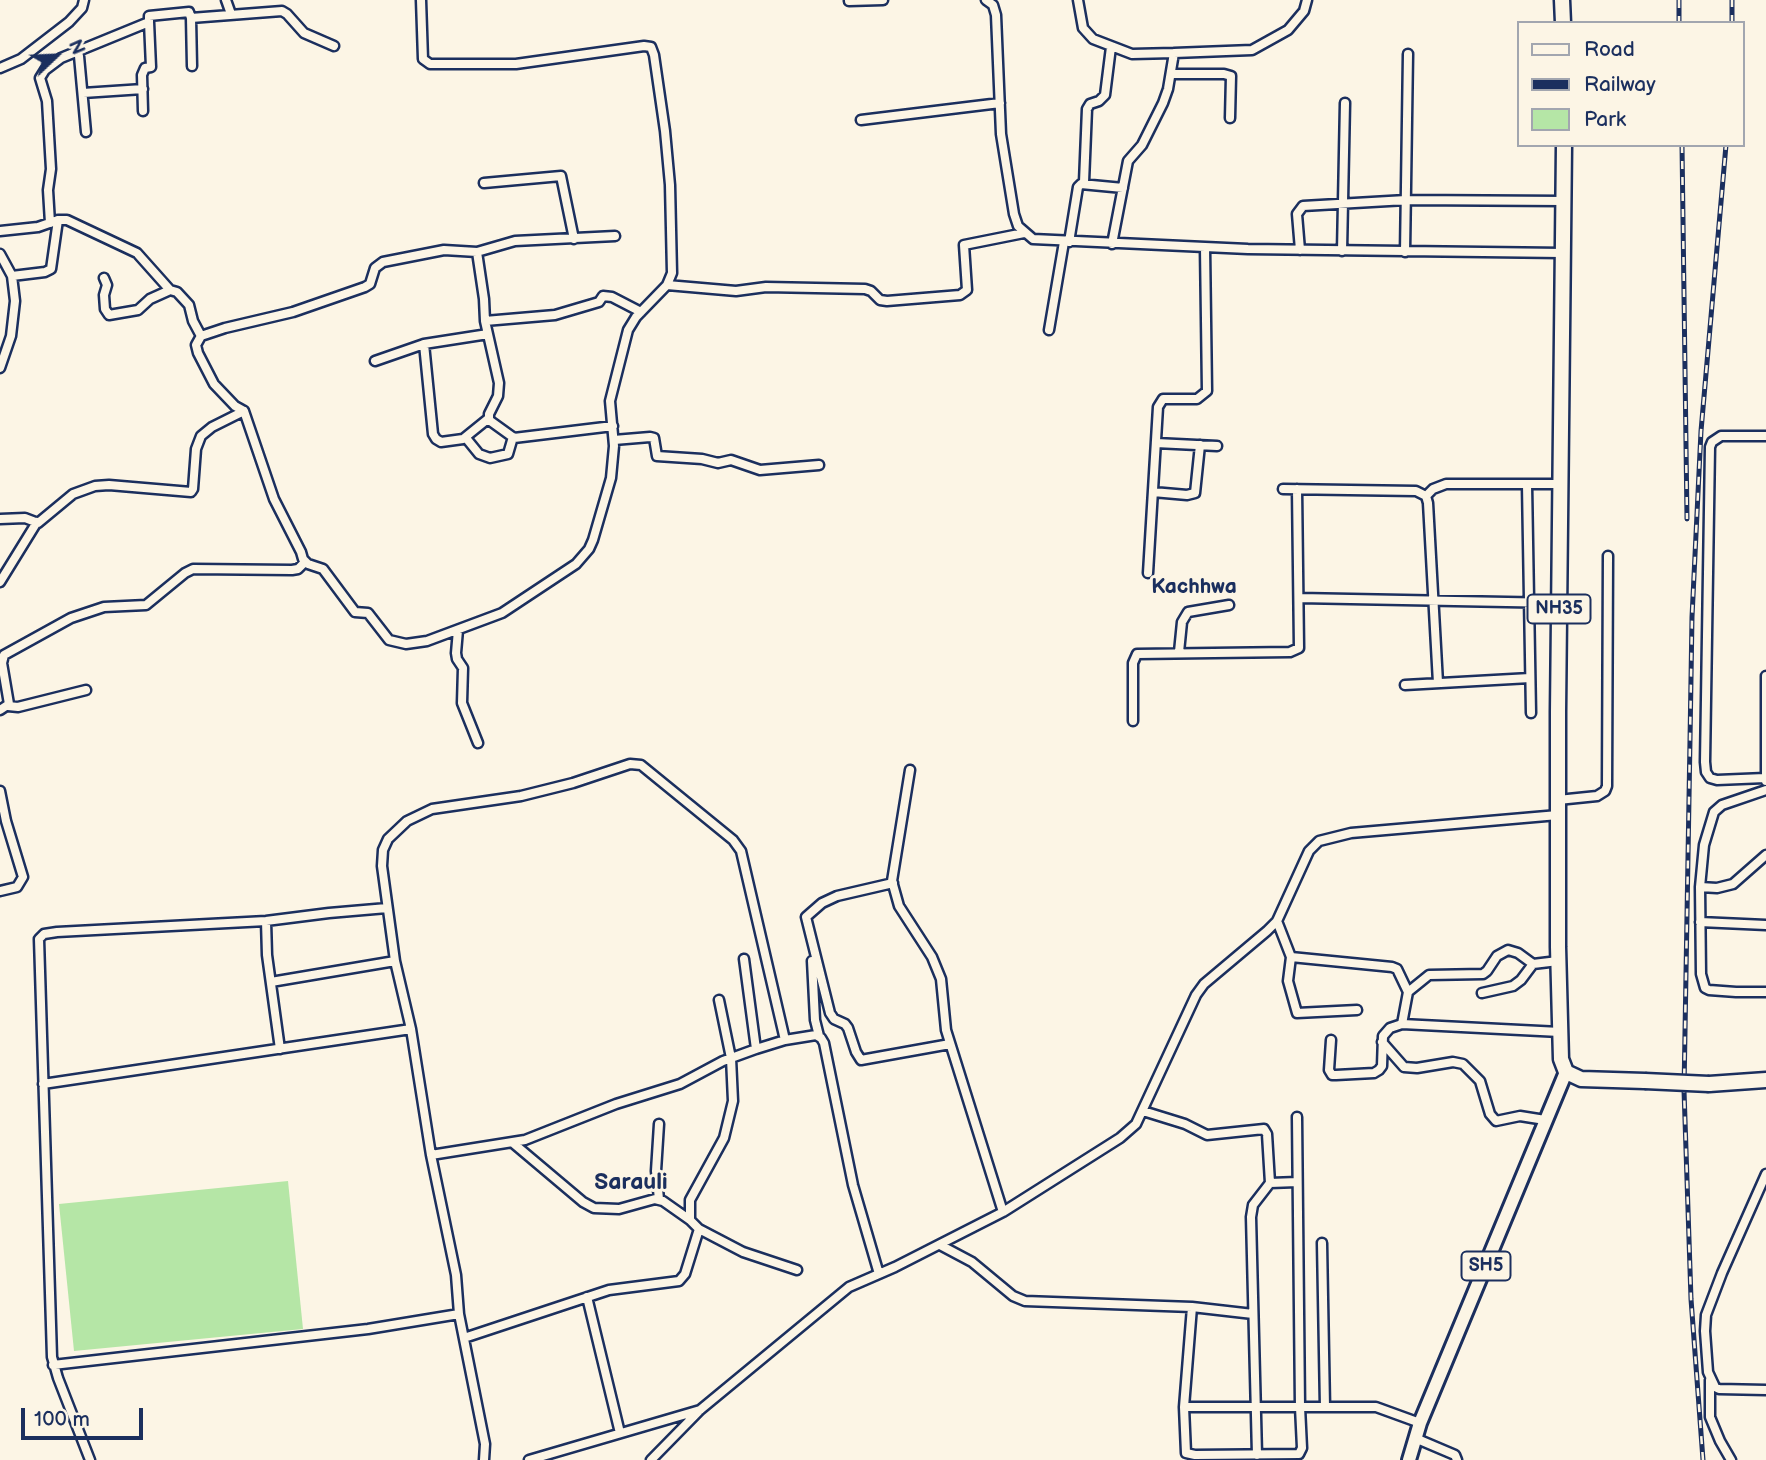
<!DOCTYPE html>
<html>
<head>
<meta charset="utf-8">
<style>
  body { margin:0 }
  #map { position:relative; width:1766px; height:1460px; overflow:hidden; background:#fcf5e5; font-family:"Balsamiq Sans",sans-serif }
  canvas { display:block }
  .legend { position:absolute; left:1517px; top:21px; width:228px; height:126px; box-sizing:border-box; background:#fcf5e5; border:2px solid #a2a6af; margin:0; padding:9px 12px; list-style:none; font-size:21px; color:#1b2f5e }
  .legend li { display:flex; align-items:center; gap:14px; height:35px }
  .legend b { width:35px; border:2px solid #a2a6af }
  .north { position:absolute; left:21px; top:21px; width:70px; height:70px; -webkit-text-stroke:5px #fcf5e5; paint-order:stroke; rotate:67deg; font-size:19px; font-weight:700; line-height:28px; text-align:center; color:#1b2f5e }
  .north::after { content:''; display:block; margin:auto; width:24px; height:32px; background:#1b2f5e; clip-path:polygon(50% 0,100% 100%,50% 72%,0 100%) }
  .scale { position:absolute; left:21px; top:1408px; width:122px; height:32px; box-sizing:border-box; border:4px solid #1b2f5e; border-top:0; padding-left:9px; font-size:21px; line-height:24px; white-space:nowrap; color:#1b2f5e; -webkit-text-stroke:5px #fcf5e5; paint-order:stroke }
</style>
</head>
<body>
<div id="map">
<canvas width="1766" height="1460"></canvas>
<ul class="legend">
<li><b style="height:9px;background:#fcf5e5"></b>Road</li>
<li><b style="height:9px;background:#1b2f5e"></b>Railway</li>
<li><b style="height:19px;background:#b5e6a6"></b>Park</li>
</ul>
<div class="north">N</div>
<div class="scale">100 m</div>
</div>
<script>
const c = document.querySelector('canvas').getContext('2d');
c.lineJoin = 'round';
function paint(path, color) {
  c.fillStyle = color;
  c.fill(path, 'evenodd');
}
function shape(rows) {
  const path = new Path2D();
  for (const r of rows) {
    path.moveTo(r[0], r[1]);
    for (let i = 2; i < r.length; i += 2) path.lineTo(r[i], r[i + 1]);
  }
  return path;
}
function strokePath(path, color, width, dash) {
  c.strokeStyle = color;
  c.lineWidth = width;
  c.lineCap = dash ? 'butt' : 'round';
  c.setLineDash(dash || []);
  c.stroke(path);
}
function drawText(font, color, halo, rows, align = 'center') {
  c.font = font + ' "Balsamiq Sans",sans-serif';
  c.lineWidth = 6;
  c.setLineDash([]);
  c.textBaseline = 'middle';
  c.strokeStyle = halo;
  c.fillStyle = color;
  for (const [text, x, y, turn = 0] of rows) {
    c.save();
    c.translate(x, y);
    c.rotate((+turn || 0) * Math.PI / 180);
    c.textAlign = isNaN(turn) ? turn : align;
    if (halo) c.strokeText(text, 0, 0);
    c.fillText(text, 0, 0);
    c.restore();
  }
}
paint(shape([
  [288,1181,303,1329,74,1351,59,1204]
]), '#b5e6a6');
const street = shape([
  [226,0,231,14],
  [986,0,993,5,996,15,1001,134,1014,214,1018,226,1033,239,1248,249,1562,253],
  [1078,0,1083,28,1093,39,1132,54,1174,53],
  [849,1,883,0],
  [191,18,192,66],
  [76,51,79,56,86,132],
  [0,68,21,59,69,22,82,8,84,0],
  [1171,74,1224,74,1231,76,1230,118],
  [83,93,143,89],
  [143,111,142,75,145,68,151,67,149,22],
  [861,120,1000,103],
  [1084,182,1087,109,1090,104,1099,101,1105,95,1111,47],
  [484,183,561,176,574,239],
  [50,223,48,190,51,169,47,101,40,78,45,70,61,58,149,22,149,16,189,12,191,18,282,11,287,14,304,33,334,46],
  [0,231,38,227,58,220,67,220,137,253,170,290,177,292,189,305,193,321,201,336,196,345,198,353,214,384,235,406,244,411,274,499,301,552,303,559,308,564,323,569,355,612,368,613,389,640,406,644,427,641,502,613,576,564,589,549,593,540,611,478,614,446,610,401,628,330,636,317,667,285,672,273,670,185,665,131,654,55,651,47,644,46,516,64,430,64,423,59,421,0],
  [1069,242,1078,187,1081,184,1123,188],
  [1112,244,1128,161,1142,145,1163,103,1168,89,1174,53,1252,50,1288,30,1304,11,1307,0],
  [1300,250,1297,214,1303,206,1406,200,1564,201],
  [1342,251,1345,103],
  [477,252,484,299,485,321,499,383,498,396,489,414,489,420,514,438,613,426],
  [1405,252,1408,54],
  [0,254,12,276,15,301,11,336,0,368],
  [12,276,45,272,51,269,58,220],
  [104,278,107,285,104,295,105,309,109,315,138,310,150,299,170,290],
  [667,285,736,291,766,287,865,289,871,291,880,300,887,301,960,295,967,290,964,245,1024,233],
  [485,321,555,315,599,302,603,296,612,297,641,312],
  [1049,330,1064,242],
  [201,336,225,328,293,312,365,287,370,284,375,268,383,262,444,250,477,252,515,241,615,236],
  [424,344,433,434,436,439,441,442,463,439,489,418],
  [375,361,424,344,488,334],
  [466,438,479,454,490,458,508,454,513,437],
  [614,440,650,437,654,438,657,456,702,459,718,463,731,460,760,470,819,465],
  [1156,443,1217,446],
  [1527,485,1531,713],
  [1283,489,1416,491,1426,496,1428,503,1438,683],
  [1153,492,1187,495,1195,493,1200,445],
  [1426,496,1433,489,1446,484,1560,484],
  [0,519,25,518,38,523,73,494,95,486,109,485,191,492,193,489,196,449,201,436,212,427,244,411],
  [1148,573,1158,407,1163,399,1197,399,1207,391,1205,248],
  [0,582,37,522],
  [1299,598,1559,603],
  [458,630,456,653,457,659,463,668,462,703,478,743],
  [1179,652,1182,622,1188,612,1229,605],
  [1405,685,1530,678],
  [8,706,18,707,86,690],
  [0,710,9,704,2,663,4,655,71,618,104,607,146,605,185,573,193,569,292,570,298,569,305,562],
  [1133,721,1133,663,1137,654,1290,652,1299,648,1297,489],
  [910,770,892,881,899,906,932,957,941,979,946,1030,1003,1212],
  [1765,778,1717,780,1710,778,1706,772,1705,762,1710,447,1712,442,1721,436,1766,436],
  [1766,781,1766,676],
  [1766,790,1722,805,1714,812,1704,845,1700,887,1701,974,1705,988,1709,990,1736,992,1766,992],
  [0,791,6,821,23,877,17,887,0,891],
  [1558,800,1597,796,1605,791,1607,786,1608,556],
  [893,883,837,896,822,903,806,917,830,1013,834,1019,845,1024,848,1028,856,1052,861,1060,950,1044],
  [1700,887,1717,888,1733,884,1766,855],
  [266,921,267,955,280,1049],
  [1277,921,1291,957,1392,967,1397,969,1408,992],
  [1700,922,1766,925],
  [1291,957,1288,981,1297,1013,1357,1010],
  [744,959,756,1049],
  [812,961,815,1020,819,1036],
  [271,982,395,961],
  [1482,993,1513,986,1521,980,1533,964],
  [719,1000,731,1058,733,1101,724,1138,690,1200,690,1220,699,1229,743,1252,797,1270],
  [1402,1024,1408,992,1429,975,1483,974,1487,971,1497,956,1508,950,1518,953,1533,964,1558,961],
  [1331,1040,1329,1070,1332,1075,1336,1075,1374,1073,1379,1070,1382,1066,1383,1036,1390,1028,1402,1024,1560,1032],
  [1382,1042,1404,1067,1417,1068,1453,1062,1463,1064,1480,1081,1490,1114,1496,1121,1520,1116,1545,1120],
  [43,1084,411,1029],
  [1143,1111,1185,1124,1207,1135,1264,1129,1267,1134,1270,1183],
  [659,1124,656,1171,659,1199],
  [513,1143,583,1202,594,1208,619,1209,655,1199,663,1201,690,1220],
  [431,1155,525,1140,616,1104,680,1084,723,1061,756,1049,785,1040,816,1035,821,1038,824,1043,853,1185,879,1274],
  [1766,1174,1722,1273,1706,1315,1705,1331,1708,1372,1715,1387,1719,1389,1766,1390],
  [1322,1243,1325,1407],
  [940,1245,972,1262,1013,1296,1025,1301,1192,1307,1253,1314],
  [587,1297,620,1433],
  [1192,1307,1184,1407,1186,1453,1195,1455,1299,1454,1302,1448,1300,1407,1297,1117],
  [464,1338,609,1290,679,1281,685,1274,699,1229],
  [53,1365,368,1329,459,1314],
  [1710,1380,1710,1417,1720,1441,1731,1460],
  [1184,1407,1376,1407,1420,1423],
  [1415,1438,1455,1455,1457,1460],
  [1257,1455,1251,1217,1253,1205,1270,1183,1297,1182],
  [90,1460,58,1378,52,1357,39,939,44,934,57,932,266,921,329,913,387,908],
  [484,1460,485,1444,459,1314,456,1275,431,1155,411,1029,395,961,382,866,383,850,388,839,407,821,432,809,521,796,573,783,630,764,641,765,733,840,741,851,785,1040],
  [529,1460,700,1410],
  [651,1460,700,1410,849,1287,895,1267,1003,1212,1120,1138,1136,1124,1196,995,1204,984,1267,931,1277,921,1309,851,1319,841,1351,833,1558,815]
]);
const primary = shape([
  [1409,1460,1420,1423,1566,1072]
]);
const highway = shape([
  [1562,0,1563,23],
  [1564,145,1558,711,1558,947,1561,1059,1566,1072,1581,1079,1645,1081],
  [1709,1084,1766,1080]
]);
strokePath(street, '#1b2f5e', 13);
strokePath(primary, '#1b2f5e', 18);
strokePath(highway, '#1b2f5e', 19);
strokePath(street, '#fcf5e5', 8);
strokePath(primary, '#fcf5e5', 12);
strokePath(highway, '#fcf5e5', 14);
const rail = shape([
  [1679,0,1679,23],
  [1732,23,1732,0],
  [1682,145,1687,519],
  [1703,1460,1691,1299,1684,1090,1690,740,1692,617,1701,431,1726,145]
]);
strokePath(rail, '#1b2f5e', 5);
strokePath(rail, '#fcf5e5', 2.5, [8]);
const highwayBridge = shape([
  [1645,1081,1709,1084]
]);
strokePath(highwayBridge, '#1b2f5e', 19, []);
strokePath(highwayBridge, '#fcf5e5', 14);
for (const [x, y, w] of [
  [1559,609,63],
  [1486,1266,49]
]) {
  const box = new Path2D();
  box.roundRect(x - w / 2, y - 14.5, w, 29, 5);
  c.fillStyle = '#fcf5e5';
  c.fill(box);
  strokePath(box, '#1b2f5e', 2);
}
drawText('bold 18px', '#1b2f5e', null, [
  ["NH35",1559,609],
  ["SH5",1486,1266]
]);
drawText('bold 21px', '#1b2f5e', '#fcf5e5', [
  ["Kachhwa",1194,588]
]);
drawText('bold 23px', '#1b2f5e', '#fcf5e5', [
  ["Sarauli",631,1183]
]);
</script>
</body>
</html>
